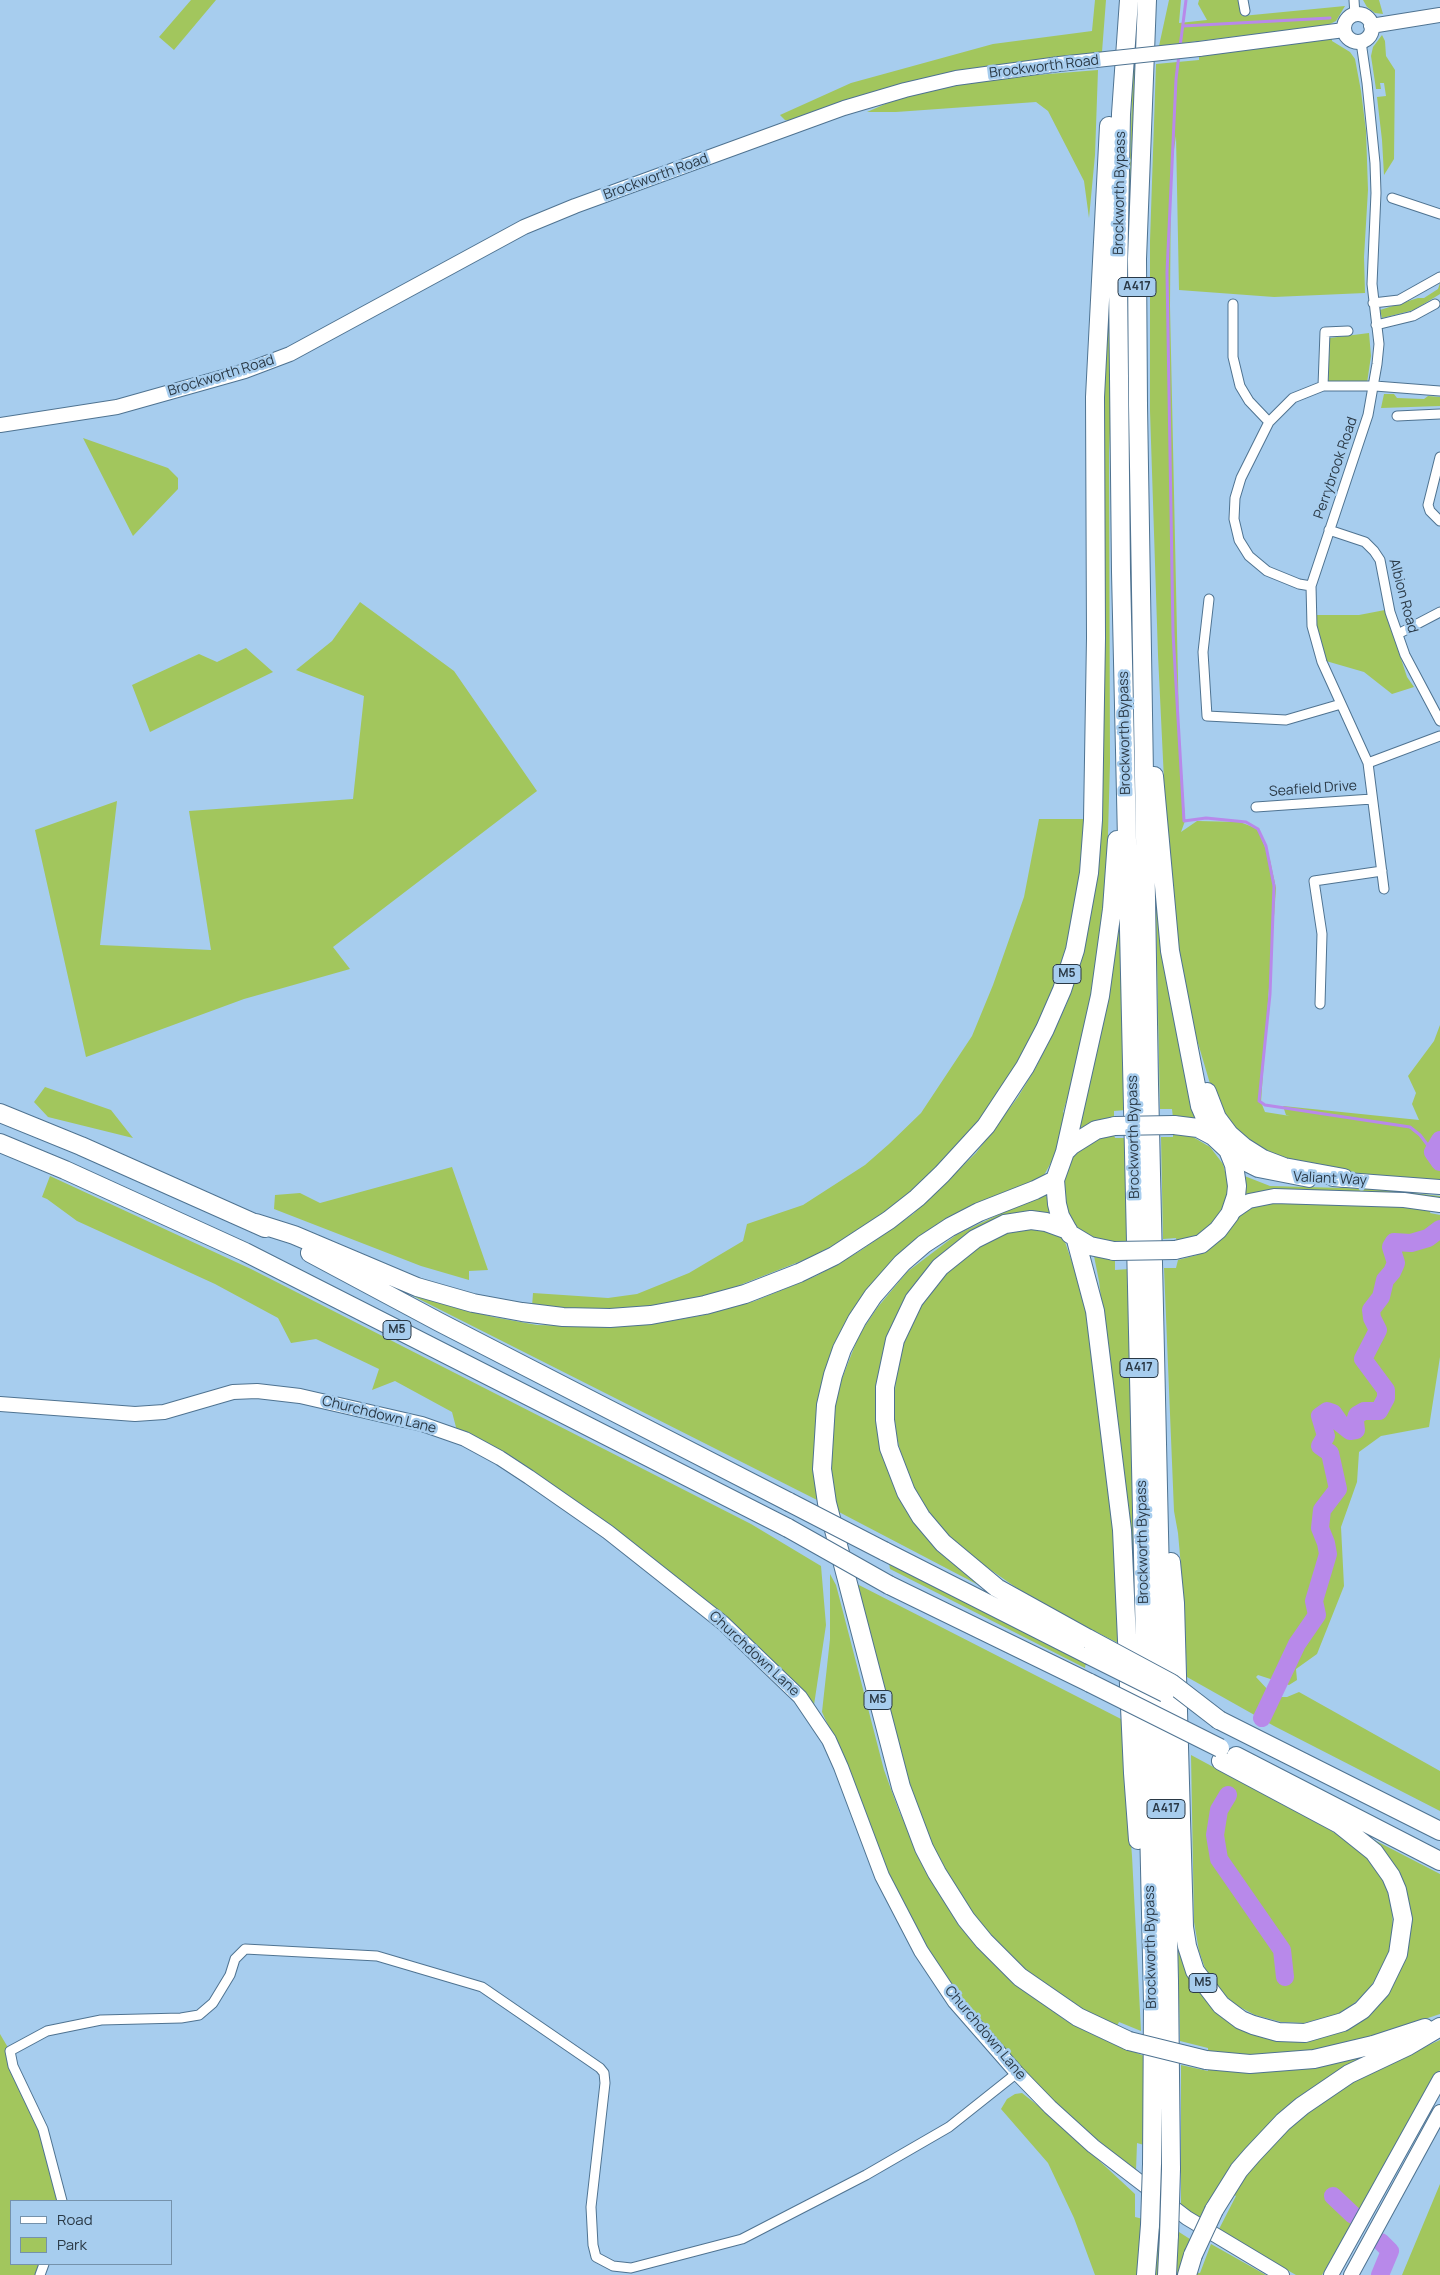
<!DOCTYPE html>
<html>
<head>
<meta charset="utf-8">
<style>
  body { margin:0 }
  #map { position:relative; width:1440px; height:2275px; overflow:hidden; background:#a7cdee; font-family:Manrope,sans-serif }
  canvas { display:block }
  .legend { position:absolute; left:10px; top:2200px; width:162px; height:65px; box-sizing:border-box; background:#a7cdee; border:1px solid #7592ab; margin:0; padding:6px 9px; list-style:none; font-size:15px; color:#2a3946 }
  .legend li { display:flex; align-items:center; gap:10px; height:25px }
  .legend b { width:25px; border:1px solid #7592ab }
</style>
</head>
<body>
<div id="map">
<canvas width="1440" height="2275"></canvas>
<ul class="legend">
<li><b style="height:6px;background:#fff"></b>Road</li>
<li><b style="height:14px;background:#a2c65d"></b>Park</li>
</ul>
</div>
<script>
const c = document.querySelector('canvas').getContext('2d');
c.lineJoin = 'round';
function paint(path, color) {
  c.fillStyle = color;
  c.fill(path, 'evenodd');
}
function shape(rows) {
  const path = new Path2D();
  for (const r of rows) {
    if (r.length === 3) {
      path.moveTo(r[0] + r[2], r[1]);
      path.arc(r[0], r[1], r[2], 0, 2 * Math.PI);
      continue;
    }
    path.moveTo(r[0], r[1]);
    for (let i = 2; i < r.length; i += 2) path.lineTo(r[i], r[i + 1]);
  }
  return path;
}
function strokePath(path, color, width, dash) {
  c.strokeStyle = color;
  c.lineWidth = width;
  c.lineCap = dash ? 'butt' : 'round';
  c.setLineDash(dash || []);
  c.stroke(path);
}
function drawText(font, color, halo, rows, align = 'center') {
  c.font = font + ' Manrope,sans-serif';
  c.lineWidth = 5;
  c.setLineDash([]);
  c.textBaseline = 'middle';
  c.strokeStyle = halo;
  c.fillStyle = color;
  for (const [text, x, y, turn = 0] of rows) {
    c.save();
    c.translate(x, y);
    c.rotate((+turn || 0) * Math.PI / 180);
    c.textAlign = isNaN(turn) ? turn : align;
    if (halo) c.strokeText(text, 0, 0);
    c.fillText(text, 0, 0);
    c.restore();
  }
}
paint(shape([
  [191,0,216,0,174,50,159,37],
  [1095,0,1106,0,1102,52,974,68,888,90,790,121,785,120,780,115,851,83,993,44,1092,31],
  [1169,0,1181,0,1179,23,1207,20,1198,4,1199,0,1239,0,1242,16,1345,6,1336,21,1328,25,1159,46],
  [1363,0,1379,0,1383,14,1375,13,1367,7],
  [1382,35,1385,41,1386,56,1395,70,1394,159,1384,175,1382,140,1377,97,1386,96,1384,83,1380,83,1381,89,1376,89,1371,56,1373,47],
  [1332,38,1332,41,1350,52,1355,59,1361,91,1366,131,1368,190,1364,257,1365,293,1274,297,1179,290,1176,136,1171,169,1170,306,1179,727,1185,821,1181,832,1197,821,1240,822,1258,829,1270,860,1276,888,1261,1102,1265,1112,1290,1116,1286,1115,1283,1106,1419,1120,1412,1104,1416,1093,1408,1076,1434,1041,1440,1025,1440,1183,1392,1179,1296,1165,1244,1142,1216,1104,1193,1026,1178,949,1166,822,1158,655,1150,411,1150,241,1156,64,1199,60,1199,56],
  [1133,69,1136,69,1131,155,1128,307,1141,1110,1125,300],
  [1098,70,1095,155,1089,218,1084,181,1048,111,1036,102,896,112,867,112,899,98,987,79],
  [1111,261,1112,387,1109,452,1110,763,1107,868,1105,907,1088,1019,1074,1077,1063,1112,1069,1118,1054,1157,1043,1177,942,1225,836,1349,819,1501,411,1295,493,1317,537,1325,611,1327,670,1321,704,1315,755,1301,816,1276,860,1251,913,1214,976,1153,1018,1097,1035,1069,1051,1038,1067,1003,1079,969,1093,900,1098,862,1102,410],
  [1440,283,1440,294,1414,310,1382,318,1380,310,1418,298,1424,298,1438,289],
  [1369,333,1371,356,1367,383,1328,384,1330,338],
  [1384,394,1394,394,1397,398,1424,399,1428,396,1440,397,1440,406,1381,408],
  [83,438,168,468,178,478,178,489,133,536],
  [360,602,454,671,537,791,333,947,350,969,244,999,86,1057,35,830,117,801,100,945,211,950,189,811,353,799,364,696,296,670,332,641],
  [1385,610,1407,677,1414,687,1392,694,1364,672,1326,661,1315,626,1315,615,1359,615],
  [246,648,273,672,150,732,132,685,199,654,217,662],
  [1039,819,1085,819,1084,860,1069,936,1049,1003,1036,1034,974,1130,909,1196,859,1232,809,1258,722,1292,636,1310,597,1312,532,1307,533,1293,608,1298,637,1294,689,1273,743,1241,747,1224,803,1205,865,1165,889,1144,921,1113,972,1036,993,985,1024,897],
  [1155,864,1198,1122,1173,1118,1172,1109,1160,1109],
  [1120,882,1126,1110,1114,1111,1114,1118,1102,1120,1076,1130],
  [45,1087,111,1110,133,1138,48,1117,34,1102],
  [1173,1132,1193,1137,1210,1147,1223,1164,1229,1186,1225,1209,1206,1234,1177,1244,1176,1238,1163,1239,1161,1137,1173,1137],
  [1114,1135,1115,1138,1127,1138,1127,1241,1115,1241,1114,1244,1098,1241,1081,1231,1073,1223,1066,1211,1062,1187,1067,1164,1082,1146,1098,1137],
  [452,1167,488,1270,469,1271,469,1280,421,1266,274,1209,275,1195,300,1193,320,1203],
  [1242,1175,1270,1186,1378,1189,1440,1196,1440,1201,1268,1191,1243,1197],
  [50,1176,251,1269,751,1524,821,1566,826,1625,814,1705,752,1644,457,1431,452,1412,395,1381,372,1390,379,1369,316,1339,291,1343,278,1318,215,1284,77,1221,47,1199,42,1197],
  [1046,1194,1051,1215,983,1230,891,1335,894,1475,988,1590,837,1511,831,1484,829,1451,833,1414,841,1381,859,1335,877,1308,907,1272,956,1235,1006,1211,1006,1208],
  [1275,1202,1365,1204,1431,1210,1430,1213,1440,1215,1440,1357,1429,1427,1381,1436,1359,1452,1357,1482,1341,1527,1344,1586,1317,1654,1296,1669,1297,1680,1289,1685,1258,1675,1256,1677,1269,1691,1268,1700,1272,1702,1276,1697,1287,1697,1299,1692,1440,1771,1440,1811,1274,1726,1187,1677,1184,1601,1178,1533,1174,1511,1164,1268,1176,1268,1178,1260,1197,1255,1212,1247,1224,1237,1241,1214,1250,1207],
  [1044,1226,1058,1234,1065,1242,1088,1308,1110,1471,1122,1645,1037,1602,972,1557,945,1533,922,1505,905,1471,896,1433,894,1409,896,1373,903,1342,920,1307,936,1284,956,1263,989,1240,1015,1230],
  [1094,1256,1115,1260,1115,1270,1129,1269,1137,1654,1135,1653,1129,1531,1099,1281],
  [889,1563,1086,1662,1085,1668,890,1569],
  [830,1574,836,1585,884,1770,899,1811,929,1874,975,1942,1004,1974,1065,2020,1098,2037,1144,2056,1146,2087,1144,2145,1137,2143,1136,2171,1078,2124,1016,2064,949,1985,905,1910,874,1839,857,1789,822,1712,830,1639],
  [855,1583,1121,1719,1132,1856,1141,2031,1119,2022,1117,2026,1094,2016,1073,2004,1029,1973,981,1925,944,1870,922,1824,909,1782],
  [1191,1755,1327,1828,1353,1845,1370,1860,1384,1882,1392,1906,1393,1932,1390,1952,1383,1968,1366,1993,1352,2005,1336,2015,1304,2023,1281,2022,1255,2015,1234,2004,1219,1989,1206,1971,1199,1951,1194,1922],
  [1355,1830,1440,1874,1440,2014,1356,2042,1295,2054,1241,2055,1208,2053,1208,2048,1180,2041,1176,1857,1193,1976,1267,2034,1360,2018,1407,1923],
  [0,2034,10,2051,43,2129,62,2201,11,2201,11,2264,44,2264,40,2275,0,2275],
  [1440,2040,1440,2070,1322,2275,1296,2275,1218,2231,1236,2196,1231,2193,1247,2171,1288,2127,1321,2100,1363,2075],
  [1363,2055,1364,2060,1322,2087,1203,2221,1181,2208,1181,2065,1208,2071,1208,2068,1285,2071,1321,2066],
  [1022,2093,1050,2115,1135,2194,1135,2217,1143,2219,1137,2275,1095,2275,1074,2218,1048,2163,1001,2109,1007,2099,1015,2094],
  [1440,2184,1440,2275,1402,2275],
  [1158,2226,1162,2226,1159,2275,1154,2275],
  [1179,2232,1193,2241,1183,2275,1174,2275],
  [1211,2244,1266,2275,1193,2275,1194,2272,1200,2273]
]), '#a2c65d');
strokePath(shape([
  [1183,26,1330,18],
  [1180,47,1186,0],
  [1179,55,1176,79,1167,272,1173,633,1184,821,1206,818,1246,822,1258,829,1266,846,1274,886,1270,994,1259,1101,1265,1105,1410,1127,1420,1135,1433,1152]
]), '#b889ea', 3);
strokePath(shape([
  [1440,1140,1433,1152,1440,1162],
  [1262,1718,1297,1644,1317,1615,1314,1601,1328,1554,1326,1543,1320,1528,1322,1510,1338,1489,1330,1453,1320,1446,1326,1436,1320,1416,1327,1411,1333,1413,1340,1423,1350,1431,1356,1430,1355,1421,1357,1415,1364,1411,1379,1411,1386,1398,1386,1390,1363,1359,1378,1330,1372,1318,1371,1310,1381,1297,1385,1280,1392,1272,1396,1263,1391,1247,1394,1242,1411,1243,1428,1238,1440,1229],
  [1228,1795,1219,1810,1215,1835,1219,1859,1282,1950,1285,1977],
  [1333,2196,1353,2215],
  [1380,2275,1390,2251,1381,2242]
]), '#b889ea', 18);
const street = shape([
  [1243,0,1245,11],
  [1354,0,1355,15],
  [1361,42,1367,83,1375,163,1376,193,1372,284,1379,344,1377,364,1368,415,1311,586,1312,626,1322,662,1368,763,1384,889],
  [1392,198,1440,214],
  [1373,303,1399,300,1440,277],
  [1233,304,1233,357,1240,386,1249,401,1269,422],
  [1376,325,1413,316,1435,304],
  [1323,386,1325,332,1348,331],
  [1397,416,1440,414],
  [1440,457,1428,505,1430,511,1440,521],
  [1329,530,1365,542,1374,551,1380,560,1390,612,1405,655,1440,721],
  [1311,586,1299,584,1267,571,1249,556,1239,540,1234,519,1235,498,1241,478,1269,422,1293,398,1323,386,1375,386,1440,391],
  [1209,599,1203,652,1207,716,1286,720,1341,704],
  [1398,634,1440,612],
  [1368,763,1440,736],
  [1256,807,1372,799],
  [1320,1004,1322,934,1314,881,1382,871],
  [62,2201,43,2129,13,2066,10,2051,47,2031,101,2020,181,2018,199,2015,213,2003,230,1975,235,1959,245,1949,377,1956,482,1987,600,2068,604,2073,605,2083,591,2207,593,2245,596,2257,613,2266,631,2268,742,2239,866,2175,949,2127,1017,2073],
  [40,2275,44,2264]
]);
const secondary = shape([
  [1358,28,14],
  [1371,26,1440,15],
  [1199,49,1344,30],
  [0,425,117,407,245,371,290,354,524,227,575,206,844,108,905,90,956,78,1059,64],
  [1228,1150,1244,1163,1258,1170,1309,1180],
  [1333,1179,1440,1187],
  [1230,1214,1249,1201,1274,1196,1404,1200,1440,1205],
  [0,1404,135,1414,164,1412,233,1392,257,1391,300,1396,422,1424,465,1439,500,1458,529,1477,608,1532,723,1623,800,1697,829,1740,841,1767,882,1876,921,1951,955,2002,1017,2073,1050,2107,1093,2146,1187,2218,1282,2275],
  [1331,2275,1440,2079],
  [1351,2275,1440,2112]
]);
const highway = shape([
  [1129,0,1121,114,1118,280,1121,572,1153,2002,1152,2164],
  [1147,0,1137,259,1138,405,1149,1084,1169,1981,1171,2169],
  [1154,776,1170,951,1200,1106,1213,1136],
  [1207,1092,1217,1118,1229,1134,1244,1147,1263,1159,1284,1167,1344,1178],
  [0,1113,81,1146,265,1228],
  [1174,1125,1198,1128,1213,1136,1228,1150,1234,1165,1237,1186,1236,1196,1230,1214,1218,1230,1201,1244,1175,1250],
  [0,1143,65,1170,245,1252,788,1528],
  [1065,1152,1100,996,1112,909,1117,840],
  [1055,1180,1035,1190,979,1212,950,1227,924,1244,902,1263,873,1296,857,1320,842,1349,833,1375,826,1405,822,1469,827,1503,901,1787,924,1848,937,1873,966,1919,984,1941,1020,1977,1078,2017,1129,2041],
  [256,1223,294,1235,417,1287,473,1303,522,1312,563,1317,610,1318,651,1315,705,1305,745,1294,799,1273,834,1256,889,1220,917,1198,942,1174,986,1126,1025,1067,1045,1029,1062,990,1075,950,1089,873,1093,820,1096,638,1095,397,1109,126],
  [1068,1230,1046,1222,1031,1220,1005,1224,975,1239,940,1267,914,1300,895,1340,885,1387,885,1420,889,1448,906,1492,921,1517,943,1543,997,1588,1089,1639],
  [1076,1240,1095,1311,1122,1530,1133,1773,1138,1840],
  [1114,1251,1090,1246,1070,1234,1060,1216,1057,1204,1055,1180,1065,1152,1072,1145,1096,1130,1115,1126],
  [310,1253,439,1322,789,1502],
  [884,1551,1089,1655],
  [1171,1562,1175,1603,1184,1927,1187,1946,1195,1971,1221,2005,1241,2020,1253,2025,1278,2032,1305,2033,1343,2022,1362,2010,1381,1989,1398,1954,1403,1919,1397,1890,1391,1876,1374,1852,1339,1824,1221,1761],
  [889,1585,1090,1683],
  [1219,1720,1440,1831],
  [1236,1756,1440,1861],
  [1206,2060,1250,2064,1314,2059,1373,2045,1425,2028],
  [1214,2210,1239,2170,1252,2155,1283,2122,1302,2106,1349,2074,1408,2046,1440,2027],
  [1146,2275,1150,2225],
  [1167,2275,1169,2235],
  [1187,2275,1193,2255]
]);
strokePath(street, '#4f7391', 11);
strokePath(secondary, '#4f7391', 16);
strokePath(highway, '#4f7391', 20);
strokePath(street, '#fff', 9);
strokePath(secondary, '#fff', 14);
strokePath(highway, '#fff', 18);
const secondaryBridge = shape([
  [1059,64,1199,49]
]);
const highwayBridge = shape([
  [1115,1126,1174,1125],
  [1114,1251,1175,1250],
  [789,1502,884,1551],
  [788,1528,889,1585],
  [1089,1639,1171,1683,1219,1720],
  [1089,1655,1165,1693],
  [1090,1683,1220,1748],
  [1129,2041,1206,2060],
  [1150,2225,1152,2164],
  [1169,2235,1171,2169],
  [1193,2255,1214,2210]
]);
strokePath(secondaryBridge, '#4f7391', 16, []);
strokePath(highwayBridge, '#4f7391', 20, []);
strokePath(secondaryBridge, '#fff', 14);
strokePath(highwayBridge, '#fff', 18);
for (const [x, y, w] of [
  [1137,287,38],
  [1067,974,28],
  [397,1330,28],
  [1139,1368,38],
  [878,1700,28],
  [1166,1809,38],
  [1203,1983,28]
]) {
  const box = new Path2D();
  box.roundRect(x - w / 2, y - 9.5, w, 19, 4);
  c.fillStyle = '#a7cdee';
  c.fill(box);
  strokePath(box, '#2a3946', 1);
}
drawText('bold 12px', '#2a3946', null, [
  ["A417",1137,287],
  ["M5",1067,974],
  ["M5",397,1330],
  ["A417",1139,1368],
  ["M5",878,1700],
  ["A417",1166,1809],
  ["M5",1203,1983]
]);
drawText('14px', '#2a3946', '#a7cdee', [
  ["Brockworth Road",1044,67,-7],
  ["Brockworth Road",656,177,-20],
  ["Brockworth Bypass",1120,193,-89],
  ["Brockworth Road",221,376,-17],
  ["Perrybrook Road",1336,468,-71],
  ["Albion Road",1403,596,75],
  ["Brockworth Bypass",1125,733,-91],
  ["Seafield Drive",1313,789,-4],
  ["Brockworth Bypass",1134,1137,-91],
  ["Valiant Way",1330,1179,3],
  ["Churchdown Lane",379,1415,14],
  ["Brockworth Bypass",1143,1542,-91],
  ["Churchdown Lane",754,1654,43],
  ["Brockworth Bypass",1151,1947,-91],
  ["Churchdown Lane",985,2033,50]
]);
</script>
</body>
</html>
